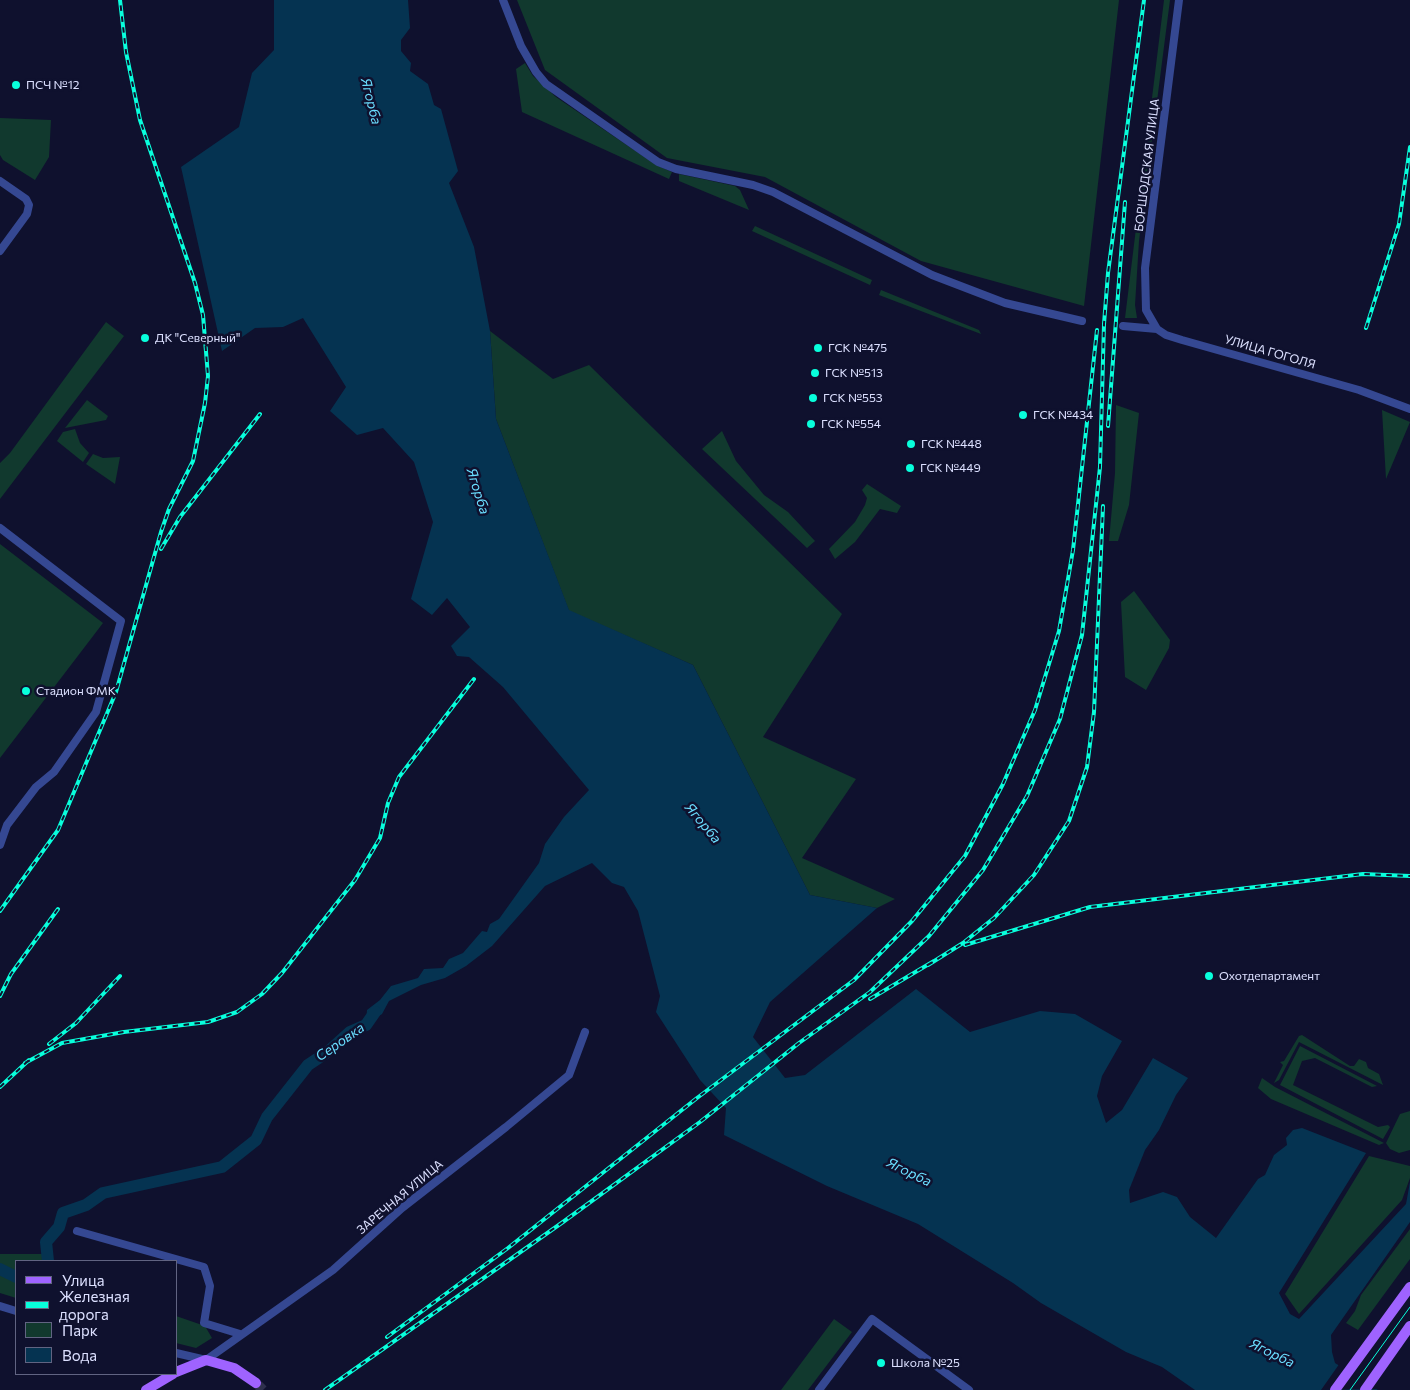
<!DOCTYPE html>
<html>
<head>
<meta charset="utf-8">
<style>
  body { margin:0 }
  #map { position:relative; width:1410px; height:1390px; overflow:hidden; background:#0f112e; font-family:Commissioner,sans-serif }
  canvas { display:block }
  .legend { position:absolute; left:15px; top:1260px; width:162px; height:115px; box-sizing:border-box; background:#0f112e; border:1px solid #616482; margin:0; padding:6px 9px; list-style:none; font-size:15px; color:#dce0ff }
  .legend li { display:flex; align-items:center; gap:10px; height:25px }
  .legend b { width:25px; border:1px solid #616482 }
</style>
</head>
<body>
<div id="map">
<canvas width="1410" height="1390"></canvas>
<ul class="legend">
<li><b style="height:6px;background:#9f63ff"></b>Улица</li>
<li><b style="height:6px;background:#08ffdc"></b>Железная дорога</li>
<li><b style="height:14px;background:#11392e"></b>Парк</li>
<li><b style="height:14px;background:#053351"></b>Вода</li>
</ul>
</div>
<script>
const c = document.querySelector('canvas').getContext('2d');
c.lineJoin = 'round';
function paint(path, color) {
  c.fillStyle = color;
  c.fill(path, 'evenodd');
}
function shape(rows) {
  const path = new Path2D();
  for (const r of rows) {
    path.moveTo(r[0], r[1]);
    for (let i = 2; i < r.length; i += 2) path.lineTo(r[i], r[i + 1]);
  }
  return path;
}
function strokePath(path, color, width, dash) {
  c.strokeStyle = color;
  c.lineWidth = width;
  c.lineCap = dash ? 'butt' : 'round';
  c.setLineDash(dash || []);
  c.stroke(path);
}
function drawText(font, color, halo, rows, align = 'center') {
  c.font = font + ' Commissioner,sans-serif';
  c.lineWidth = 5;
  c.setLineDash([]);
  c.textBaseline = 'middle';
  c.strokeStyle = halo;
  c.fillStyle = color;
  for (const [text, x, y, turn = 0] of rows) {
    c.save();
    c.translate(x, y);
    c.rotate((+turn || 0) * Math.PI / 180);
    c.textAlign = isNaN(turn) ? turn : align;
    if (halo) c.strokeText(text, 0, 0);
    c.fillText(text, 0, 0);
    c.restore();
  }
}
paint(shape([
  [517,0,1119,0,1084,306,921,261,765,177,667,158,545,70],
  [1164,0,1170,0,1139,241,1135,305,1137,318,1125,318],
  [525,63,533,76,556,97,656,165,672,172,669,179,522,112,516,69],
  [0,118,51,120,49,157,35,180,3,160,0,155],
  [679,174,735,186,740,190,749,210,679,181],
  [755,226,872,280,870,285,752,231],
  [881,290,979,330,981,334,879,295],
  [106,322,124,336,0,499,0,463,10,453],
  [490,331,553,379,589,365,842,614,763,737,856,779,802,858,895,899,877,908,810,895,693,665,569,611,496,419],
  [87,400,108,416,106,420,65,428],
  [1116,405,1139,413,1129,505,1118,541,1109,541,1115,473],
  [1382,410,1410,422,1386,479],
  [75,429,80,443,89,453,83,462,57,441,63,432],
  [722,431,736,461,764,495,788,512,815,541,807,548,702,449],
  [93,454,103,458,120,457,115,484,86,464],
  [867,484,901,506,897,513,880,509,855,542,835,559,829,549,855,522,865,505,867,498,862,490],
  [0,544,103,623,0,758],
  [1134,591,1170,640,1169,648,1146,690,1125,677,1121,602],
  [1302,1035,1350,1066,1354,1066,1359,1059,1366,1062,1368,1068,1379,1074,1383,1085,1299,1042,1279,1080,1274,1083,1283,1065,1280,1062,1284,1061,1299,1036],
  [1300,1046,1377,1086,1372,1087,1315,1058,1302,1061,1293,1085,1378,1127,1388,1125,1390,1127,1383,1139,1280,1085],
  [1262,1078,1275,1087,1384,1143,1379,1145,1271,1099,1258,1088],
  [1410,1111,1410,1150,1399,1153,1390,1149,1386,1143,1400,1114],
  [1369,1156,1410,1166,1410,1178,1402,1200,1299,1314,1285,1294],
  [1410,1229,1410,1259,1358,1330,1346,1323,1355,1311,1361,1295],
  [0,1254,45,1254,45,1260,16,1261,15,1275,0,1266],
  [0,1271,16,1280,16,1298,0,1293],
  [176,1316,205,1326,212,1338,196,1348,176,1343],
  [834,1319,852,1332,808,1390,781,1390]
]), '#11392e');
paint(shape([
  [274,0,408,0,410,28,401,40,401,51,411,63,410,71,428,84,434,105,441,109,458,171,449,183,474,247,490,331,496,419,569,610,693,665,810,895,877,908,770,1002,753,1037,785,1078,805,1075,916,989,970,1032,1040,1011,1075,1014,1122,1041,1102,1076,1097,1096,1106,1123,1122,1110,1153,1058,1188,1078,1176,1095,1159,1130,1145,1150,1129,1190,1130,1203,1163,1192,1177,1197,1190,1217,1216,1238,1258,1179,1265,1175,1274,1155,1287,1145,1286,1138,1293,1130,1302,1128,1366,1153,1279,1293,1290,1314,1299,1319,1406,1204,1410,1182,1410,1222,1331,1335,1332,1352,1335,1363,1378,1390,1195,1390,1162,1367,1126,1352,1041,1303,1013,1283,918,1224,827,1186,724,1135,726,1108,700,1080,656,1012,660,996,638,911,624,887,612,883,592,863,545,886,492,946,466,966,445,978,421,985,389,1001,382,1014,366,1025,367,1010,380,1000,391,986,418,978,424,969,443,968,449,959,463,953,482,931,487,932,490,924,499,919,539,863,545,844,564,817,589,790,503,687,469,657,457,656,451,646,470,627,447,598,432,615,411,599,433,522,414,462,383,428,357,435,330,411,346,387,303,318,283,327,255,328,222,351,181,167,239,127,252,73,274,50]
]), '#053351');
paint(shape([
  [1340,1363,1374,1386,1380,1389,1321,1390]
]), '#0f112e');
strokePath(shape([
  [48,1261,46,1242,59,1227,63,1213,86,1205,103,1193,222,1167,256,1140,267,1117,308,1065,329,1051,350,1032,366,1025,375,1012],
  [0,1269,16,1277]
]), '#053351', 12);
strokePath(shape([
  [258,1385,263,1390]
]), '#2e304d', 10, [10, 5]);
strokePath(shape([
  [503,0,521,46,536,72,546,84,658,162,676,169,753,185,773,192,932,275,1005,303,1082,321],
  [0,181,26,199,29,205,27,214,0,251],
  [1123,326,1157,329,1166,335,1182,340,1359,390,1410,409],
  [1157,329,1146,310,1145,268,1179,0],
  [0,528,121,621,96,712,54,772,36,787,7,825,0,845],
  [77,1231,204,1267,210,1286,204,1323,240,1334],
  [0,1306,16,1311],
  [176,1353,206,1360,333,1270,402,1208,506,1127,569,1075,585,1032],
  [819,1390,872,1319,969,1390]
]), '#354892', 8);
strokePath(shape([
  [176,1372,206,1360,234,1368,256,1383],
  [146,1390,173,1374],
  [1335,1390,1410,1287],
  [1365,1390,1410,1326]
]), '#9f63ff', 10);
strokePath(shape([
  [1350,1390,1410,1307]
]), '#08ffdc', 1);
const rail = shape([
  [1366,328,1399,224,1410,147],
  [1108,426,1125,202],
  [161,549,180,517,260,414],
  [0,911,58,830,116,692,161,532,169,509,193,461,205,403,208,376,203,315,195,283,140,120,126,52,120,0],
  [965,945,1090,907,1363,874,1410,876],
  [928,965,963,943,994,918,1034,875,1069,821,1087,767,1094,712,1103,506],
  [0,996,11,974,58,909],
  [870,999,934,961],
  [49,1044,76,1023,120,976],
  [25,1063,62,1043,124,1032,208,1022,237,1012,262,994,282,973,355,880,380,838,388,803,399,777,474,679],
  [0,1087,29,1060],
  [387,1337,508,1248,697,1098,854,980,912,921,965,856,1003,784,1035,710,1059,631,1073,550,1097,330],
  [325,1390,563,1222,700,1122,799,1043,870,992,929,936,983,870,1027,796,1060,719,1082,635,1100,467,1104,324,1108,273,1144,0]
]);
strokePath(rail, '#08ffdc', 4);
strokePath(rail, '#0f112e', 2, [5.5]);
for (const [x, y, r, color] of [
  [16,85,5,"#08ffdc"],
  [145,338,5,"#08ffdc"],
  [818,348,5,"#08ffdc"],
  [815,373,5,"#08ffdc"],
  [813,398,5,"#08ffdc"],
  [1023,415,5,"#08ffdc"],
  [811,424,5,"#08ffdc"],
  [911,444,5,"#08ffdc"],
  [910,468,5,"#08ffdc"],
  [26,691,5,"#08ffdc"],
  [1209,976,5,"#08ffdc"],
  [881,1363,5,"#08ffdc"]
]) {
  const dot = new Path2D();
  dot.arc(x, y, r, 0, 2 * Math.PI);
  c.fillStyle = color;
  c.fill(dot);
  strokePath(dot, '#0f112e', 2);
}
drawText('12px', '#dce0ff', '#0f112e', [
  ["ПСЧ №12",26,85],
  ["ДК \"Северный\"",155,338],
  ["ГСК №475",828,348],
  ["ГСК №513",825,373],
  ["ГСК №553",823,398],
  ["ГСК №434",1033,415],
  ["ГСК №554",821,424],
  ["ГСК №448",921,444],
  ["ГСК №449",920,468],
  ["Стадион ФМК",36,691],
  ["Охотдепартамент",1219,976],
  ["Школа №25",891,1363]
], 'left');
drawText('12px', '#dce0ff', '#0f112e', [
  ["БОРШОДСКАЯ УЛИЦА",1147,165,-83],
  ["УЛИЦА ГОГОЛЯ",1270,352,16],
  ["ЗАРЕЧНАЯ УЛИЦА",400,1197,-40]
]);
drawText('italic 14px', '#6adeff', '#0f112e', [
  ["Ягорба",371,101,76],
  ["Ягорба",478,491,73],
  ["Ягорба",703,823,50],
  ["Серовка",340,1042,-35],
  ["Ягорба",909,1172,26],
  ["Ягорба",1272,1353,26]
]);
</script>
</body>
</html>
